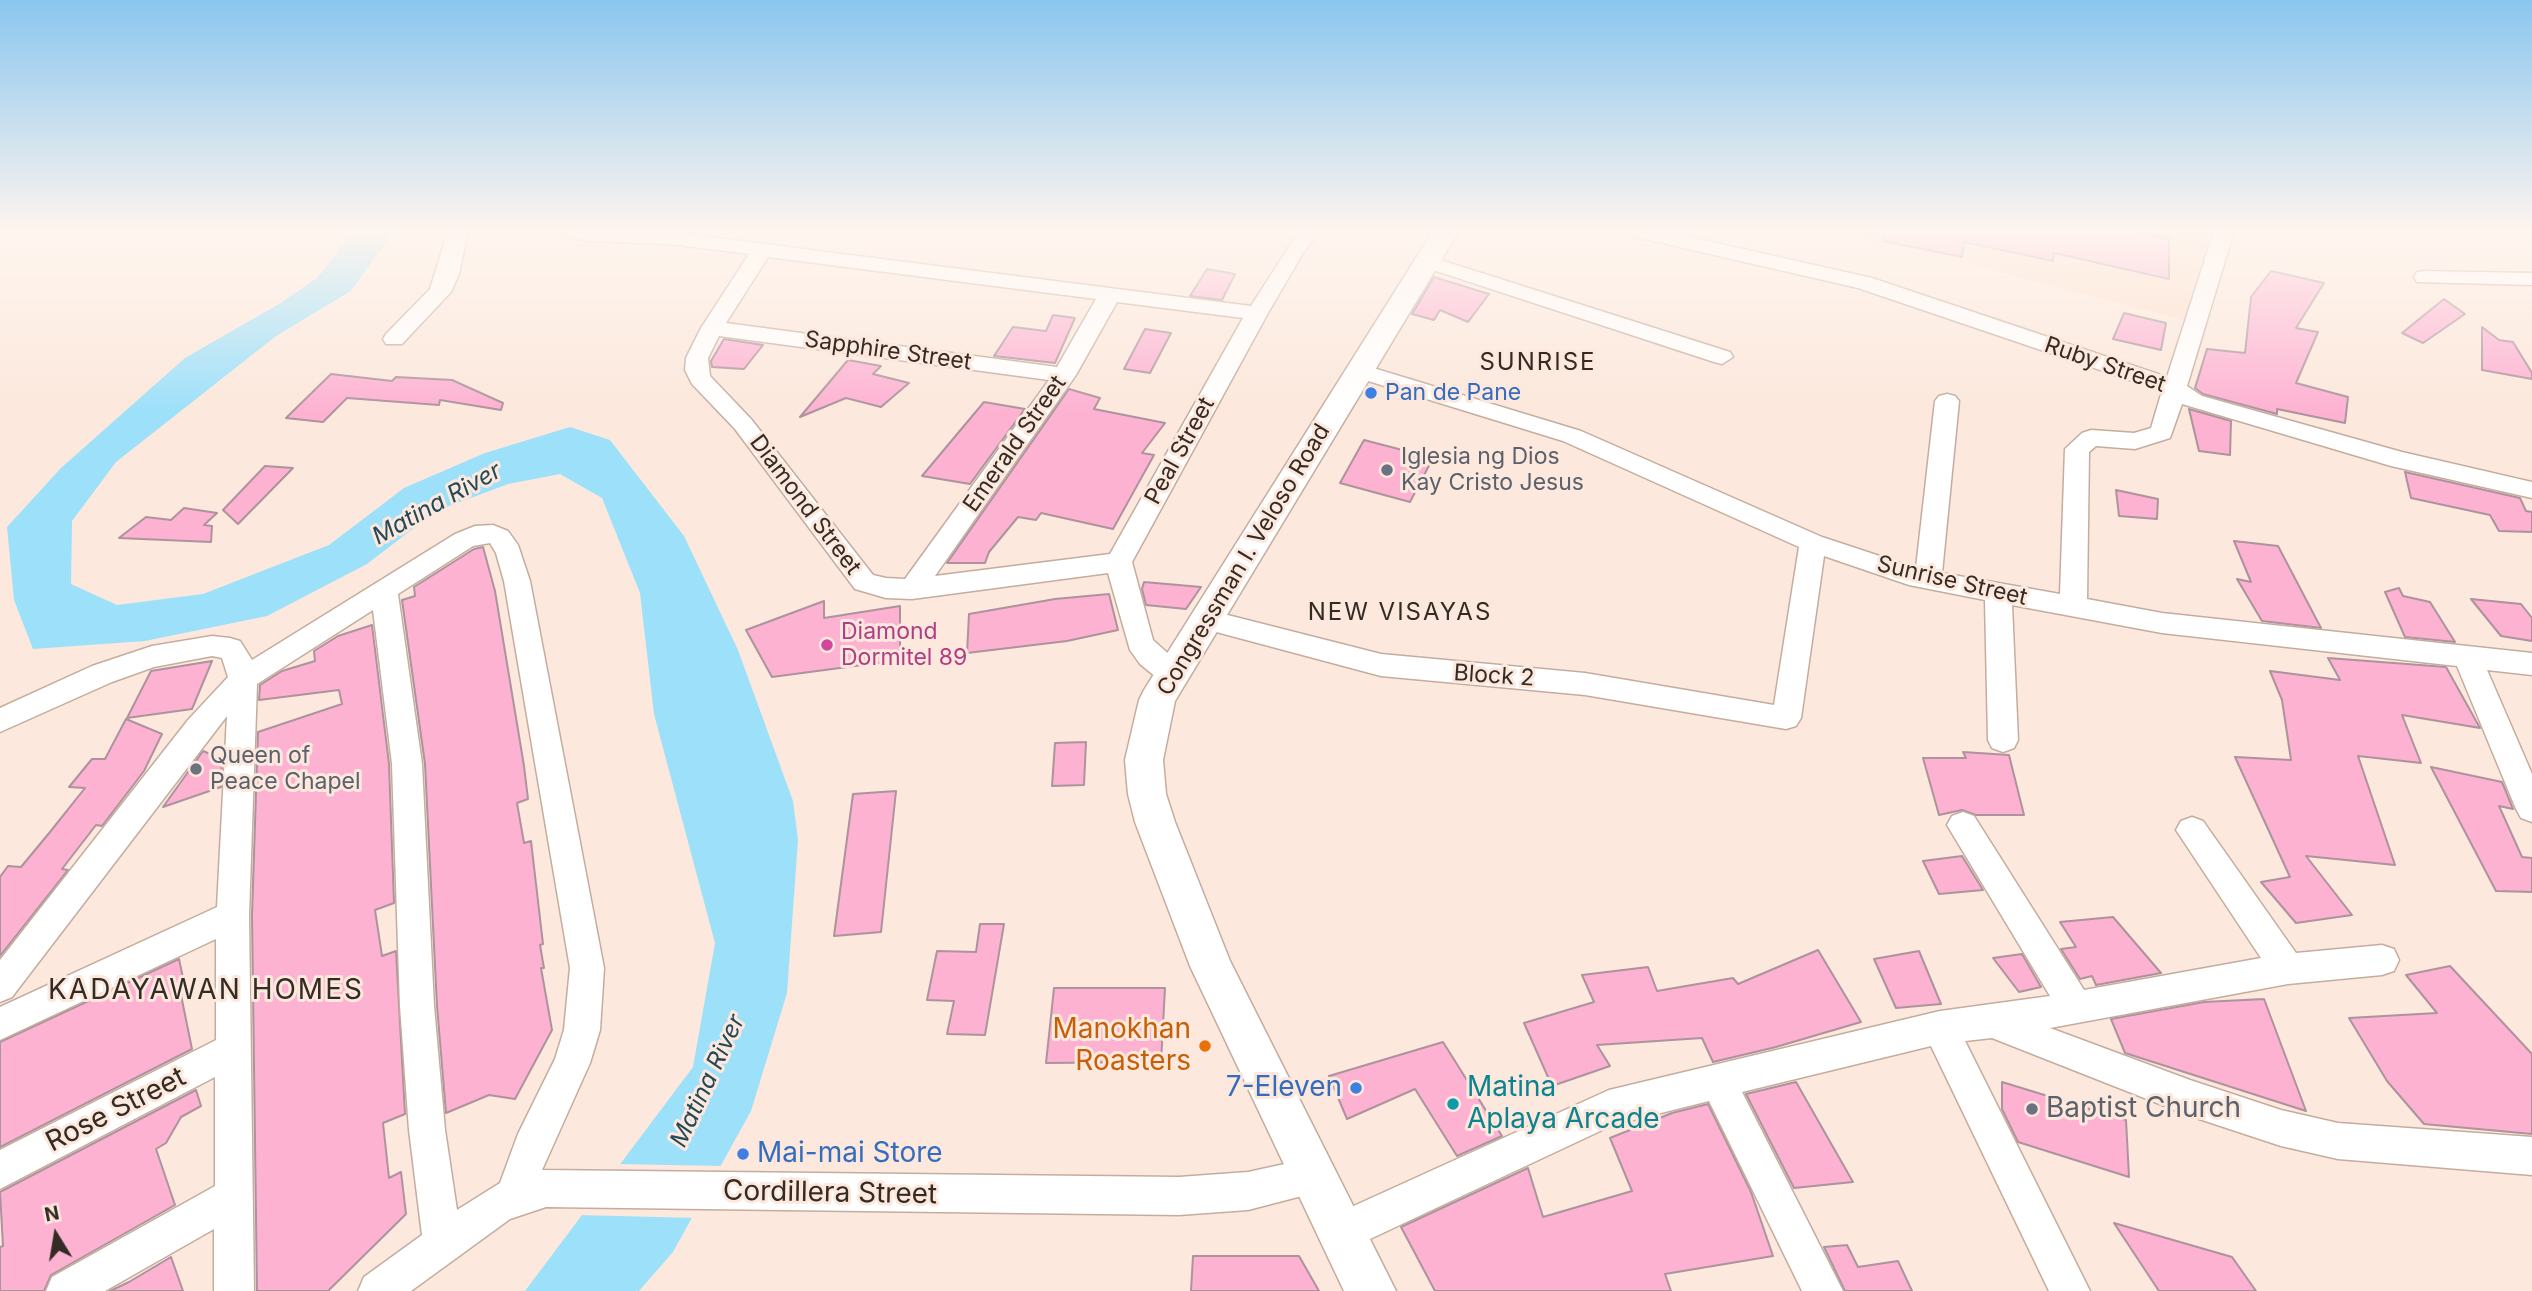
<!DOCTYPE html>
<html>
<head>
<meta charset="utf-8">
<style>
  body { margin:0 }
  #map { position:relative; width:2532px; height:1291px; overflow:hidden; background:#fce8dc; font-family:Inter,sans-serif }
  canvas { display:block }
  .north { position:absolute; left:21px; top:1200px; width:70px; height:70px; -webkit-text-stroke:5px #fce8dc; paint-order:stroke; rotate:349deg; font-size:19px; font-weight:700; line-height:28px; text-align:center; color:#342b25 }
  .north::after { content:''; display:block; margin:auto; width:24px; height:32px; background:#342b25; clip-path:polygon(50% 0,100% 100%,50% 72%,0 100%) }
</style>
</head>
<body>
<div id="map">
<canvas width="2532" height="1291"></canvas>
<div class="north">N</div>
</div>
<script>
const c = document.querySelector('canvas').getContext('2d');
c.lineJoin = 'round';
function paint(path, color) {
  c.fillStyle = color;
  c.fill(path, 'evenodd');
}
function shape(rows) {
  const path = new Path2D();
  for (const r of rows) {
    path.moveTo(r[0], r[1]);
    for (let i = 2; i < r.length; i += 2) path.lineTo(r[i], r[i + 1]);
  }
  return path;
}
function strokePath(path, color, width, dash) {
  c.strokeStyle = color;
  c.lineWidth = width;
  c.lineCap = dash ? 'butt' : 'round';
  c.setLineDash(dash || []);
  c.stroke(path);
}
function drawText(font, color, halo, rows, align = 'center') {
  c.font = font + ' Inter,sans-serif';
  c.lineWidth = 6;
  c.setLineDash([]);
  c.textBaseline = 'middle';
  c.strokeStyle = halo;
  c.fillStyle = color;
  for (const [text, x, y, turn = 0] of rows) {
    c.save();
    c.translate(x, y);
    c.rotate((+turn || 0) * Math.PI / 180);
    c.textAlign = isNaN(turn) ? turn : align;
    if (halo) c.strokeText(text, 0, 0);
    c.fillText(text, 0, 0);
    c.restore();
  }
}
paint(shape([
  [1842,231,2218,231,2194,323]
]), '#fddeca');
paint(shape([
  [354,231,394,231,351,291,276,336,116,462,72,521,71,584,117,605,203,594,329,545,404,488,485,453,570,427,610,440,684,536,738,650,793,801,798,840,787,993,751,1111,673,1252,639,1291,525,1291,693,1067,715,943,654,714,640,593,602,498,560,474,508,484,436,511,367,564,267,616,145,641,33,649,14,600,7,527,61,468,185,358,279,304,317,278]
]), '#9de0fa');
paint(shape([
  [616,1164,724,1166,696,1218,578,1215]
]), '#fce8dc');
const building = shape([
  [1884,231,2131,231,2169,239,2169,279,2054,253,2053,261,1964,242,1962,257,1883,241,1884,231],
  [1207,269,1235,274,1222,300,1190,296,1207,269],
  [2271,271,2324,283,2296,328,2318,332,2296,383,2348,397,2345,423,2277,409,2277,414,2203,394,2195,388,2207,349,2245,353,2251,297,2271,271],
  [1434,277,1489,294,1468,322,1440,310,1434,320,1412,314,1434,277],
  [2444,299,2465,314,2423,343,2402,333,2444,299],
  [2124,313,2166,323,2161,350,2113,339,2124,313],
  [1053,315,1075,318,1055,363,994,356,1013,327,1046,331,1053,315],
  [2482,327,2499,340,2513,342,2532,373,2532,379,2482,370,2482,327],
  [1145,329,1171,333,1150,373,1124,369,1145,329],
  [724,339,763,345,744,369,712,367,711,361,724,339],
  [848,360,881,366,873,374,909,383,881,407,846,398,800,417,848,360],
  [331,374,392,381,396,377,452,380,503,403,501,410,440,400,439,405,347,398,323,422,286,418,331,374],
  [1069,389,1100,398,1094,409,1165,423,1142,453,1154,455,1113,529,1041,513,1036,520,1018,517,989,552,985,563,947,563,1069,389],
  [984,402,1025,409,970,484,922,476,984,402],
  [2189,409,2231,421,2230,455,2199,451,2189,409],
  [1364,440,1433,458,1410,502,1340,483,1364,440],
  [265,466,293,468,238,524,223,510,265,466],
  [2405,472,2520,498,2526,511,2532,512,2532,532,2499,531,2490,515,2411,498,2405,472],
  [2116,490,2158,499,2157,519,2119,516,2116,490],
  [184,508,217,513,204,525,212,526,211,542,119,538,146,517,171,520,184,508],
  [2234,541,2278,546,2321,628,2262,621,2237,579,2251,582,2234,541],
  [483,547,495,591,524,766,528,799,517,803,524,843,531,841,543,944,540,945,544,968,541,968,552,1030,515,1099,489,1095,446,1113,437,1006,425,764,402,600,415,596,414,587,474,549,483,547],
  [1144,582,1201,587,1186,609,1146,605,1142,589,1144,582],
  [2399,588,2403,596,2430,602,2455,642,2405,637,2385,592,2399,588],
  [1109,594,1118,630,1067,641,967,653,969,614,1055,599,1109,594],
  [2471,599,2521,604,2532,618,2532,641,2501,636,2471,599],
  [824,601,824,618,900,606,900,660,772,677,746,630,824,601],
  [372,625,389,764,394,903,375,910,382,956,396,951,405,1114,383,1123,389,1178,401,1172,406,1214,328,1291,257,1291,252,915,258,732,342,704,339,690,259,700,260,685,282,671,315,661,314,651,338,636,372,625],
  [2328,658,2446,667,2480,728,2402,715,2421,763,2358,756,2395,865,2306,856,2352,915,2296,923,2261,882,2290,877,2235,757,2291,760,2282,700,2270,671,2340,680,2328,658],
  [212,661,192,709,127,718,151,671,212,661],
  [126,719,162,734,144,771,102,826,96,825,62,869,68,870,0,956,0,877,8,866,21,867,50,832,85,788,69,787,92,759,105,759,126,719],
  [1086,742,1084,785,1052,786,1055,743,1086,742],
  [203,751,222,759,221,787,163,807,203,751],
  [1963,752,2009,755,2024,815,1976,815,1962,810,1939,815,1923,758,1966,758,1963,752],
  [2431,767,2502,782,2513,809,2499,806,2522,857,2532,858,2532,892,2496,891,2431,767],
  [896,791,881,932,834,936,853,794,896,791],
  [1962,856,1983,890,1939,894,1923,861,1962,856],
  [2113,917,2161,973,2096,985,2092,976,2080,979,2061,949,2076,947,2060,922,2113,917],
  [980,924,1004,924,985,1035,947,1034,954,1001,927,1000,937,951,976,952,980,924],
  [1818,950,1861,1022,1776,1047,1713,1062,1702,1038,1597,1045,1610,1066,1552,1086,1524,1023,1594,1002,1582,975,1648,967,1657,991,1733,978,1738,984,1818,950],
  [1919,951,1941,1004,1896,1008,1874,959,1919,951],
  [2022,954,2041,987,2019,992,1993,958,2022,954],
  [179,959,186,992,181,995,192,1049,0,1147,0,1042,179,959],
  [2450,966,2532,1054,2532,1134,2424,1124,2387,1081,2349,1018,2437,1013,2406,975,2450,966],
  [1054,988,1165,988,1161,1062,1046,1063,1054,988],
  [2264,999,2306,1111,2125,1053,2111,1019,2204,1002,2264,999],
  [1443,1042,1502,1136,1457,1156,1415,1089,1347,1119,1329,1076,1443,1042],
  [1796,1082,1853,1182,1794,1188,1746,1094,1796,1082],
  [2002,1082,2126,1120,2129,1177,2018,1142,2002,1109,2002,1082],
  [196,1090,201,1106,181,1117,166,1143,156,1149,175,1205,51,1275,44,1291,0,1291,0,1247,3,1246,0,1192,196,1090],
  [1708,1104,1751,1192,1773,1256,1665,1274,1671,1291,1435,1291,1401,1227,1528,1168,1543,1217,1632,1191,1610,1138,1672,1113,1708,1104],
  [2114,1223,2232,1257,2256,1291,2159,1291,2114,1223],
  [1847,1245,1858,1267,1898,1261,1912,1291,1845,1291,1824,1247,1847,1245],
  [1193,1256,1299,1256,1319,1291,1191,1291,1193,1256],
  [171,1257,183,1291,110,1291,129,1282,171,1257]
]);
paint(building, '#fdb2d2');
strokePath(building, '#ac939d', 2);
const minor = shape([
  [448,231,468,231,459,274,451,292,402,344,386,344,383,339,386,334,430,289,448,231],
  [559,231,670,232,1251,306,1299,231,1320,231,1303,253,1268,313,1132,562,1153,640,1182,666,1186,674,1182,682,1172,685,1162,682,1140,664,1130,650,1108,573,912,599,886,598,855,589,735,429,692,384,685,370,686,358,701,328,749,254,670,244,589,241,562,235,559,231],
  [768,257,1096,299,1057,367,726,323,768,257],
  [1117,302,1243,318,1110,554,935,576,1076,375,1117,302],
  [719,336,1049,380,905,579,886,578,873,575,751,419,710,376,708,358,719,336],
  [1626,231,1663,231,1872,278,2167,377,2214,231,2234,231,2187,386,2202,396,2402,452,2532,482,2532,498,2391,466,2182,404,2170,438,2135,449,2096,446,2089,452,2087,599,2162,613,2532,653,2532,675,2487,670,2532,774,2532,822,2521,818,2516,809,2457,666,2162,633,2012,605,2018,740,2014,748,2003,752,1992,748,1988,740,1985,600,1909,585,1824,556,1801,718,1796,726,1786,729,1585,695,1381,676,1194,626,1190,619,1194,612,1204,609,1381,654,1585,673,1774,705,1799,547,1563,441,1352,376,1349,371,1352,366,1360,364,1581,431,1822,537,1916,568,1935,401,1939,396,1947,394,1955,396,1959,401,1942,573,2060,594,2065,449,2082,433,2091,430,2134,433,2151,428,2162,391,1858,288,1636,237,1626,231],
  [1428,256,1730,352,1733,357,1722,364,1714,362,1421,266,1418,262,1428,256],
  [2425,271,2532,273,2532,285,2417,282,2414,277,2417,272,2425,271],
  [493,525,508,531,518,545,530,581,604,968,600,1030,590,1063,542,1170,1179,1177,1248,1172,1312,1158,1325,1164,1331,1177,1325,1190,1248,1210,1179,1215,546,1207,510,1219,411,1291,358,1291,364,1277,422,1235,409,1130,400,1006,392,764,373,610,257,684,249,915,254,1291,214,1291,214,1229,105,1291,46,1291,52,1277,215,1186,215,1077,0,1189,0,1150,216,1040,216,939,0,1040,0,1007,217,907,227,716,12,997,0,1002,0,960,188,720,228,677,222,658,212,656,154,667,112,682,0,732,0,708,92,666,152,646,212,636,230,638,240,641,252,660,455,534,475,526,493,525],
  [490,543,496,553,504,581,570,968,564,1030,555,1059,518,1134,500,1183,457,1210,445,1130,434,1006,422,764,398,594,473,546,490,543],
  [1963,812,1974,816,2084,990,2261,958,2176,830,2181,821,2192,817,2203,821,2296,953,2382,945,2394,949,2399,960,2394,971,2382,975,2288,984,2050,1028,2190,1080,2281,1110,2338,1123,2532,1137,2532,1175,2338,1159,2281,1146,2190,1116,1992,1038,1965,1041,2090,1291,2049,1291,1931,1046,1742,1092,1843,1291,1802,1291,1709,1101,1613,1125,1353,1247,1339,1252,1325,1247,1320,1233,1325,1219,1609,1090,1940,1011,2050,996,1947,825,1952,816,1963,812]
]);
const major = shape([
  [1433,231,1459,231,1175,701,1163,760,1166,794,1175,822,1230,961,1396,1291,1344,1291,1190,966,1135,822,1128,794,1125,760,1139,700,1144,690,1433,231]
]);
strokePath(minor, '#c4ad9e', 3);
strokePath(major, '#c4ad9e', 3);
paint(minor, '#fff');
paint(major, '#fff');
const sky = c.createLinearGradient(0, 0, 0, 412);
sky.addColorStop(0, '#8ac6ef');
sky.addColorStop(0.56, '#fef5ef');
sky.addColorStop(1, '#fef5ef00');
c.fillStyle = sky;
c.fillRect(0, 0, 2532, 412);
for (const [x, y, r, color] of [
  [1371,393,7,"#3f7fe0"],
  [1387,470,7,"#6b7280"],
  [827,645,7,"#d1479c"],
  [196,769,7,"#6b7280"],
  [1205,1046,7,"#e8710a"],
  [1356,1088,7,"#3f7fe0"],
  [1453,1104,7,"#0f9aa8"],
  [2032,1109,7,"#6b7280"],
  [743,1154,7,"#3f7fe0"]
]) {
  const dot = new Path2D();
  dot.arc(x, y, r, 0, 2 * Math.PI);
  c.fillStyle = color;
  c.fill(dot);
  strokePath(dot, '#fce8dc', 2.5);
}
drawText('23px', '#342b25', '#fce8dc', [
  ["Sapphire Street",888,351,8],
  ["Ruby Street",2105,365,19],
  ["Emerald Street",1015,444,-55],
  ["Peal Street",1180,451,-61],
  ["Diamond Street",805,505,53],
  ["Congressman I. Veloso Road",1244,560,-59],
  ["Sunrise Street",1952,581,13],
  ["Block 2",1494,676,4]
]);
drawText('23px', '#366cbe', '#fce8dc', [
  ["Pan de Pane",1385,393]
], 'left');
drawText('23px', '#5b616d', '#fce8dc', [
  ["Iglesia ng Dios",1401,457],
  ["Kay Cristo Jesus",1401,483],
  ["Queen of",210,756],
  ["Peace Chapel",210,782]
], 'left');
drawText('23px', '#b23c85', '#fce8dc', [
  ["Diamond",841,632],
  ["Dormitel 89",841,658]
], 'left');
c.letterSpacing = '2px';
drawText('24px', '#342b25', '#fce8dc', [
  ["SUNRISE",1538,363],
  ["NEW VISAYAS",1400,613]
]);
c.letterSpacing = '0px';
drawText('italic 24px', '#234958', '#fce8dc', [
  ["Matina River",437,504,-29],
  ["Matina River",708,1081,-65]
]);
c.letterSpacing = '2px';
drawText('28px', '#342b25', '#fce8dc', [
  ["KADAYAWAN HOMES",206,991]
]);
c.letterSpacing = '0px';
drawText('28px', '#c56008', '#fce8dc', [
  ["Manokhan",1191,1030],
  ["Roasters",1191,1062]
], 'right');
drawText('28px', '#366cbe', '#fce8dc', [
  ["7-Eleven",1342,1088],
  ["Mai-mai Store",757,1154,"left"]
], 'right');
drawText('28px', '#0d838f', '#fce8dc', [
  ["Matina",1467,1088],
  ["Aplaya Arcade",1467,1120]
], 'left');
drawText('28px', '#5b616d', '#fce8dc', [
  ["Baptist Church",2046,1109]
], 'left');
drawText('28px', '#342b25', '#fce8dc', [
  ["Rose Street",116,1110,-27],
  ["Cordillera Street",830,1193,1]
]);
</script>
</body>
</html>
